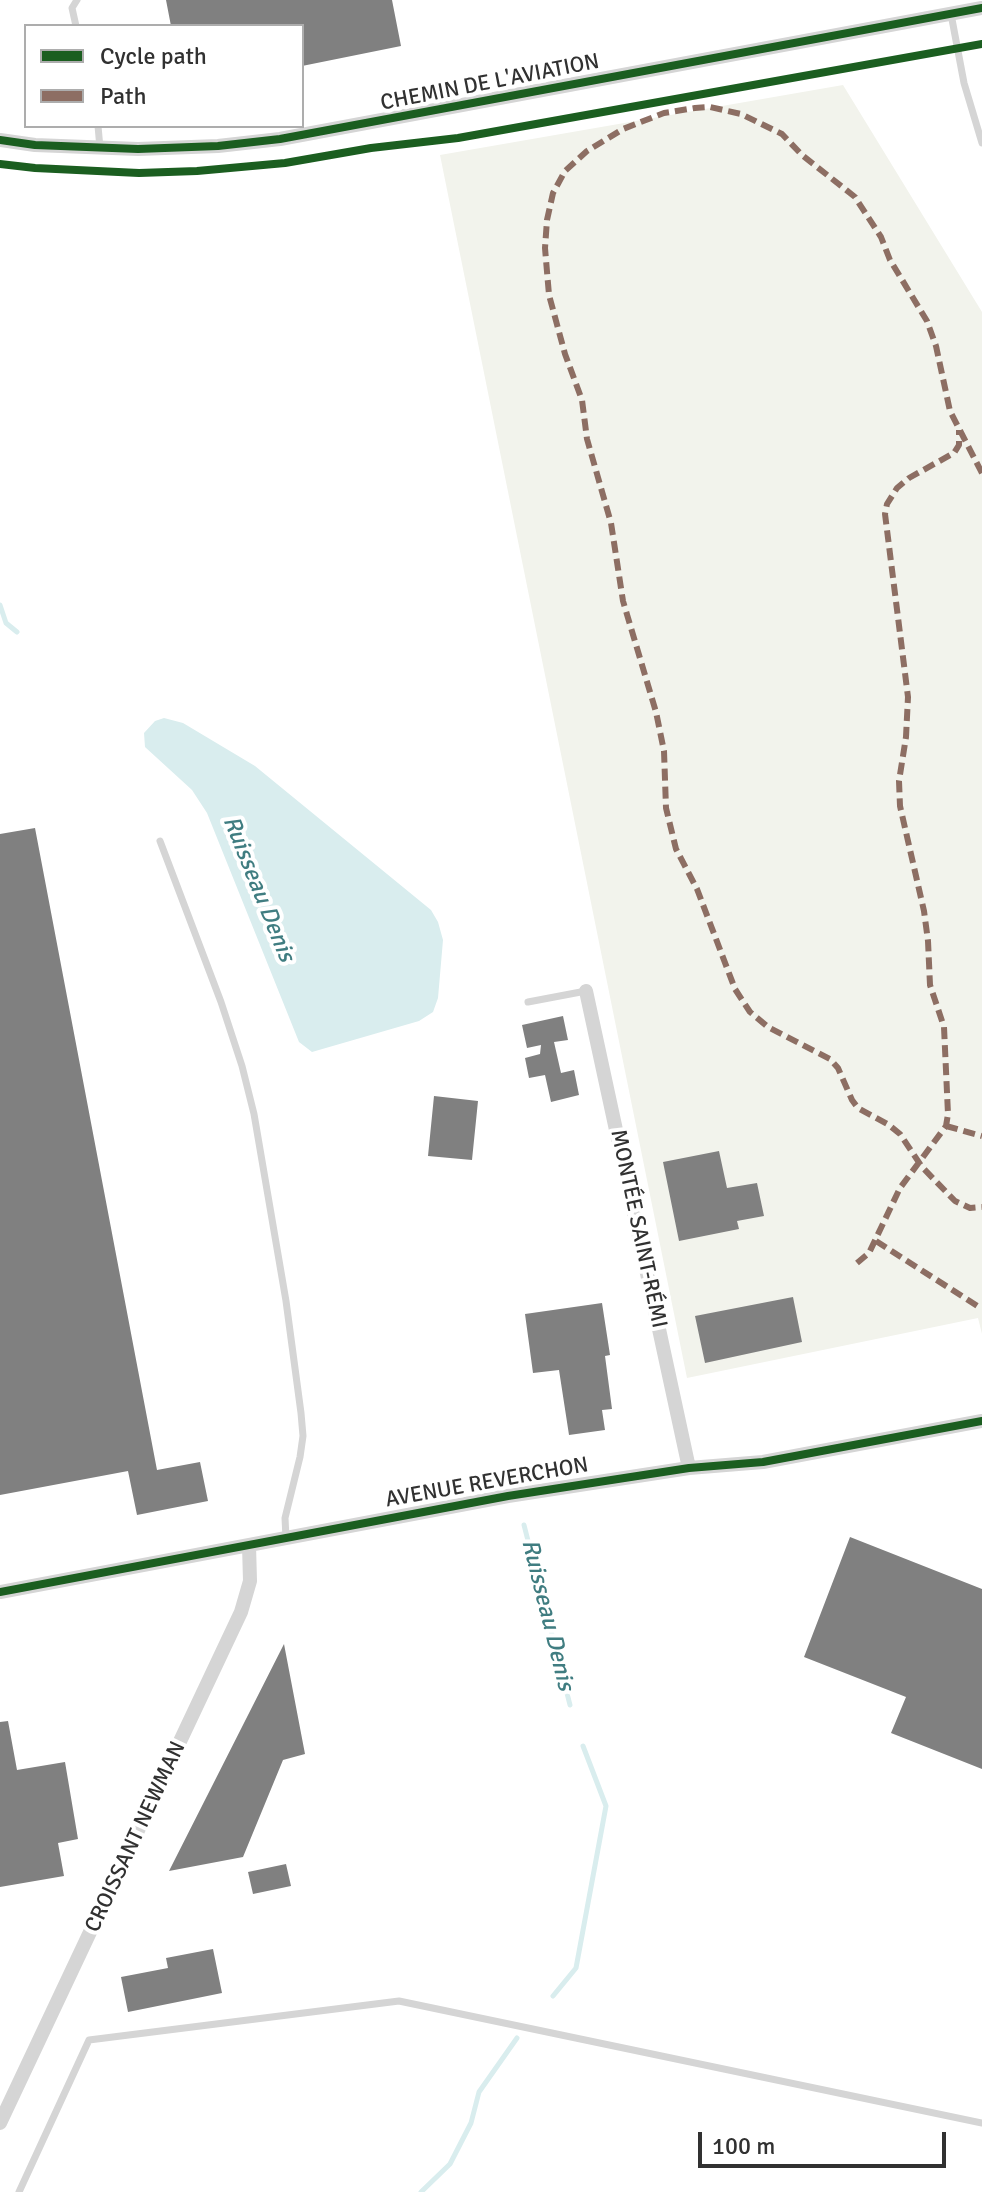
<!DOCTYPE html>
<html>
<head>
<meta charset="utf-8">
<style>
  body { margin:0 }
  #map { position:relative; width:982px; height:2192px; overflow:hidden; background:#fff; font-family:Signika,sans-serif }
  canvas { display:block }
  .legend { position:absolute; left:24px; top:24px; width:280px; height:104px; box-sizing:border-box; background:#fff; border:2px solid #adadad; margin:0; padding:10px 14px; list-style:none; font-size:24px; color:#313131 }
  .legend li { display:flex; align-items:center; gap:16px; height:40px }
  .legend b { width:40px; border:2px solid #adadad }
  .scale { position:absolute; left:698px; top:2132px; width:248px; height:36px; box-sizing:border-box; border:4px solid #313131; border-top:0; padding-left:10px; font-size:24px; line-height:28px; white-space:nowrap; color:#313131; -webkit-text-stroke:6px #fff; paint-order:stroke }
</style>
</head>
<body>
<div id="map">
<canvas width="982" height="2192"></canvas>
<ul class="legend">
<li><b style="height:10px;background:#1b5e20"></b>Cycle path</li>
<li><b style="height:10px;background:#8d6e63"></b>Path</li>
</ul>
<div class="scale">100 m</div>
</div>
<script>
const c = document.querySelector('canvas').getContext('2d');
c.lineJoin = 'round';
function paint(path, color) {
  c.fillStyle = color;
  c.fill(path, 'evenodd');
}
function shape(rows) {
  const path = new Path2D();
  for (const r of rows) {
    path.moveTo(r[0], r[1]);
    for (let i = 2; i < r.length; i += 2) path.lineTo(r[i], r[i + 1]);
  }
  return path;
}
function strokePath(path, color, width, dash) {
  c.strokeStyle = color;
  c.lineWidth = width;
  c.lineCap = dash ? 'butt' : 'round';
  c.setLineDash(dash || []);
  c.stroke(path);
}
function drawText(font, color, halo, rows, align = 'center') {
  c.font = font + ' Signika,sans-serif';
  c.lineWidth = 8;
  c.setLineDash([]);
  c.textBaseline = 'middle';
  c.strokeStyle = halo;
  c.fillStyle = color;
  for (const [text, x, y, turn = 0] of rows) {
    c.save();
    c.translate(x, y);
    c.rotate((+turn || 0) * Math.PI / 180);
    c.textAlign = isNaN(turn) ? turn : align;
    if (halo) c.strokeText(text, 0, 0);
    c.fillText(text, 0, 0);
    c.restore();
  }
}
paint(shape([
  [843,85,982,312,982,1334,978,1318,687,1378,440,155]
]), '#f2f3ec');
paint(shape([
  [164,718,183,723,255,766,431,910,438,922,443,940,438,998,433,1012,419,1021,312,1052,299,1042,207,813,192,790,145,747,144,733,155,721]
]), '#d9edee');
strokePath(shape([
  [0,605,6,623,17,632],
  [524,1525,570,1705],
  [553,1996,576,1968,606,1806,583,1746],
  [421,2192,450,2164,471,2123,479,2092,517,2038]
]), '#d9edee', 5);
paint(shape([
  [166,0,392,0,401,46,302,66,302,26,171,26],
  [35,828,157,1470,200,1462,208,1501,137,1515,128,1471,0,1495,0,834],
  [563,1016,568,1040,554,1042,561,1073,574,1070,579,1095,551,1102,545,1075,529,1078,525,1058,540,1054,541,1045,527,1048,522,1025],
  [434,1096,478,1101,472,1160,428,1156],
  [719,1151,727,1188,757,1183,764,1216,737,1221,739,1229,679,1241,663,1162],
  [793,1297,802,1342,705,1363,695,1316],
  [602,1303,610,1355,605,1356,612,1409,602,1410,605,1430,569,1435,559,1370,533,1373,525,1314],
  [850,1537,982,1589,982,1769,891,1733,906,1697,804,1657],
  [284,1644,305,1754,283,1760,243,1857,169,1871],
  [8,1721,17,1770,65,1762,78,1839,58,1843,64,1876,0,1887,0,1722],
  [286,1864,291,1886,253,1894,248,1872],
  [213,1949,222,1993,128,2012,121,1977,168,1968,166,1958]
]), '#808080');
strokePath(shape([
  [951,14,964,83,982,143],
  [76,26,72,8,77,0],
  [98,126,100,148],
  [160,841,221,1002,242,1066,254,1114,286,1301,301,1413,303,1436,300,1457,285,1518,286,1538],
  [528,1002,586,991],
  [19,2192,89,2040,399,2001,982,2123]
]), '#d5d5d5', 7);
strokePath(shape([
  [0,140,35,145,138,149,218,146,280,139,982,8],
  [586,991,689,1468],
  [0,1592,508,1496,689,1468,763,1462,982,1421],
  [0,2123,241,1612,250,1581,249,1545]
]), '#d5d5d5', 14);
strokePath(shape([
  [982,473,950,411,936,346,927,321,890,260,881,237,855,197,802,155,782,134,741,114,710,107,695,108,664,113,623,129,587,151,565,171,553,193,547,220,545,248,549,295,565,354,582,400,587,439,611,523,623,601,656,712,664,751,666,808,676,849,697,889,735,989,750,1012,768,1027,830,1059,838,1068,852,1100,858,1108,889,1125,900,1134,922,1167,955,1201,970,1208,982,1207],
  [946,1126,982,1136],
  [876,1241,982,1309],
  [857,1263,869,1253,900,1188,946,1126,948,1114,944,1027,930,985,928,941,924,911,900,806,899,781,906,737,908,697,885,514,887,504,897,488,909,478,954,453,959,445,959,430]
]), '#8d6e63', 6, [12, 6]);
strokePath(shape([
  [0,140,35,145,138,149,218,146,280,139,982,8],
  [0,164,35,168,139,173,197,171,285,163,371,148,458,138,982,44],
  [0,1592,508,1496,689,1468,763,1462,982,1421]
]), '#1b5e20', 8);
drawText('22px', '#313131', '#fff', [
  ["CHEMIN DE L'AVIATION",490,83,-11],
  ["MONTÉE SAINT-RÉMI",638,1229,78],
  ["AVENUE REVERCHON",487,1483,-10],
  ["CROISSANT NEWMAN",136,1837,-65]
]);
drawText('italic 24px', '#407d81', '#fff', [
  ["Ruisseau Denis",258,889,68],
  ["Ruisseau Denis",547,1615,76]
]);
</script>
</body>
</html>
